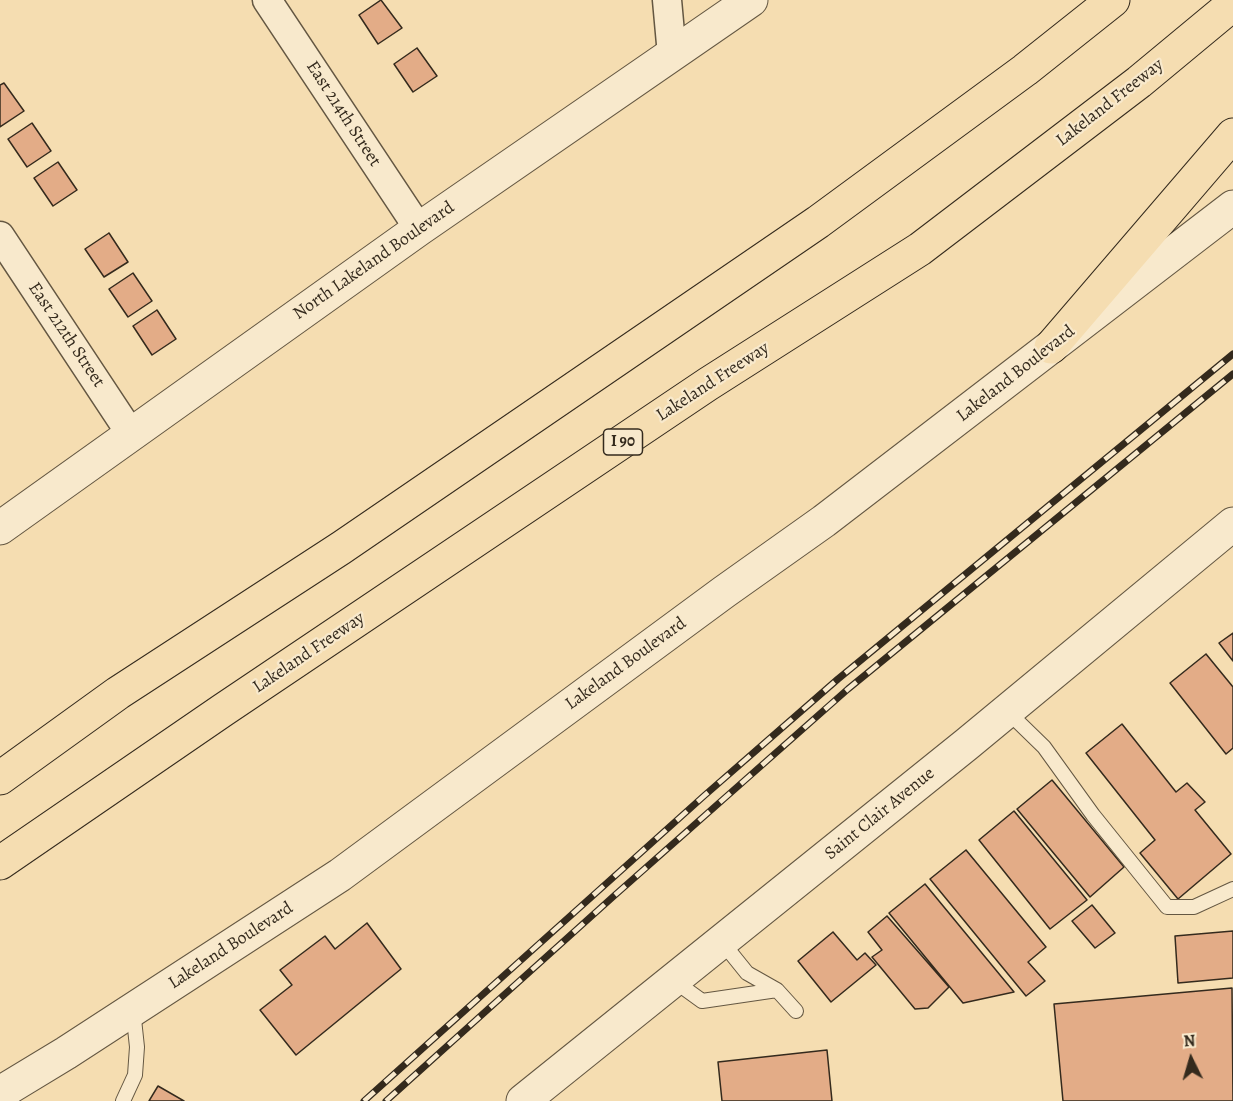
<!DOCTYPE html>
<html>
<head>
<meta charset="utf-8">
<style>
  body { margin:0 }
  #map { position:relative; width:1233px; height:1101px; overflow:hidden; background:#f5ddb1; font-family:Alegreya,serif }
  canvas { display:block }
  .north { position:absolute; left:1161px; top:1029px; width:60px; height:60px; -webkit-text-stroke:4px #f8e9cc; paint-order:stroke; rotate:355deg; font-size:16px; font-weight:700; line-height:24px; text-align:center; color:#342a1d }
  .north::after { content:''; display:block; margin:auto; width:21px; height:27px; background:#342a1d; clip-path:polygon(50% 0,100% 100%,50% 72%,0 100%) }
</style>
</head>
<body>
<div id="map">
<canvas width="1233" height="1101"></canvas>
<div class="north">N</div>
</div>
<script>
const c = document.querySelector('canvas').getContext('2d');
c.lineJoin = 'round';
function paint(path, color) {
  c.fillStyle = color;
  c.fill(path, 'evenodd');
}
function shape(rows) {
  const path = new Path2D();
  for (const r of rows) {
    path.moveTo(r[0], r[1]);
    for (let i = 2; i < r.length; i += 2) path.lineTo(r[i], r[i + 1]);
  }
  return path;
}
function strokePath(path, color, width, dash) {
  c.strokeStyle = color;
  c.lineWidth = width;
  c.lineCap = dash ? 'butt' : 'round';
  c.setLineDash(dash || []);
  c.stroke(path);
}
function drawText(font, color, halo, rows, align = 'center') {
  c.font = font + ' Alegreya,serif';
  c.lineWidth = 4.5;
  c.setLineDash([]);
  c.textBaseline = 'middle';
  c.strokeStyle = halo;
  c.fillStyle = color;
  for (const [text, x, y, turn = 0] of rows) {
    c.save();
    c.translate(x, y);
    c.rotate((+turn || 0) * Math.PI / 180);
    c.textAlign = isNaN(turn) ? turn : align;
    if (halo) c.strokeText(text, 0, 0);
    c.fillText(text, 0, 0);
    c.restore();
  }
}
const building = shape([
  [381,0,402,28,378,44,359,15,381,0],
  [417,48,437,76,413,92,394,64,417,48],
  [4,83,24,111,0,127,0,85,4,83],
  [32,123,51,151,27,167,8,139,32,123],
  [58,162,77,190,53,206,34,178,58,162],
  [109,233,128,262,104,277,85,249,109,233],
  [133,273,152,301,128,317,109,289,133,273],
  [157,310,176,339,152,355,133,326,157,310],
  [1233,633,1233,661,1219,643,1233,633],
  [1206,654,1233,687,1233,748,1226,754,1170,683,1206,654],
  [1122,724,1176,792,1187,783,1205,802,1195,810,1231,854,1178,899,1140,853,1155,840,1086,753,1122,724],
  [1052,780,1124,867,1090,897,1017,809,1052,780],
  [1014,811,1087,900,1050,929,979,840,1014,811],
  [966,850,1046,947,1028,962,1045,981,1026,996,930,879,966,850],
  [925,884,1014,992,963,1003,889,913,925,884],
  [1092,905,1115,933,1095,948,1072,921,1092,905],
  [887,916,949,987,928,1008,915,1009,872,957,882,950,868,932,887,916],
  [367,923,401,969,296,1055,260,1010,292,985,280,970,325,936,335,949,367,923],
  [1233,931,1233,978,1178,983,1175,936,1233,931],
  [833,932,857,960,865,953,876,965,831,1002,798,961,833,932],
  [1232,988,1233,1101,1063,1101,1054,1004,1232,988],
  [827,1050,832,1101,722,1101,718,1062,827,1050],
  [158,1086,184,1101,149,1101,158,1086]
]);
paint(building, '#e3ac87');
strokePath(building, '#342a1d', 1.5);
const service = shape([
  [1007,711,1044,747,1093,815,1167,907,1194,907,1233,889],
  [722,942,747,973,777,990,796,1011],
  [673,980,702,1001,777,990],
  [123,1101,135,1075,137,1047,133,1010]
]);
const minor = shape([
  [267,0,419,229],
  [667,0,672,55],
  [0,236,131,434]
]);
const tertiary = shape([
  [0,528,419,229,751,0],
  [0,1093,66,1053,340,875,724,592,824,521,1233,207],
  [523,1101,967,744,1233,524]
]);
const motorway = shape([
  [1051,347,1233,135],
  [0,778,118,693,341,548,818,222,1025,70,1113,0],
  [0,863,223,710,708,384,920,249,1139,82,1233,4]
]);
strokePath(service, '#645742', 16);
strokePath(minor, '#645742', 31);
strokePath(tertiary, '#645742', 35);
strokePath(motorway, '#342a1d', 35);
strokePath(service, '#f8e9cc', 14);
strokePath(minor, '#f8e9cc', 28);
strokePath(tertiary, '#f8e9cc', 33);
strokePath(motorway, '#f5ddb1', 33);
const rail = shape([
  [364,1101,705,795,838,679,1233,354],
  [386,1101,615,895,848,689,1233,374]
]);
strokePath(rail, '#342a1d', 7);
strokePath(rail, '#f8e9cc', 4.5, [14]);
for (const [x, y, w] of [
  [623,442,39]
]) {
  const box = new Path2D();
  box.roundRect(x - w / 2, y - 13, w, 26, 4.5);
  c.fillStyle = '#f8e9cc';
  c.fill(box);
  strokePath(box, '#342a1d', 1.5);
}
drawText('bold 16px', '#342a1d', null, [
  ["I 90",623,442]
]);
drawText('18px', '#342a1d', '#f8e9cc', [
  ["Lakeland Freeway",1110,103,-38],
  ["East 214th Street",343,114,57],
  ["North Lakeland Boulevard",374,261,-35],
  ["East 212th Street",66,335,56],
  ["Lakeland Boulevard",1016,374,-38],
  ["Lakeland Freeway",713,382,-33],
  ["Lakeland Freeway",309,653,-34],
  ["Lakeland Boulevard",626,664,-36],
  ["Saint Clair Avenue",880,814,-39],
  ["Lakeland Boulevard",231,946,-33]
]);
</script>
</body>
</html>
